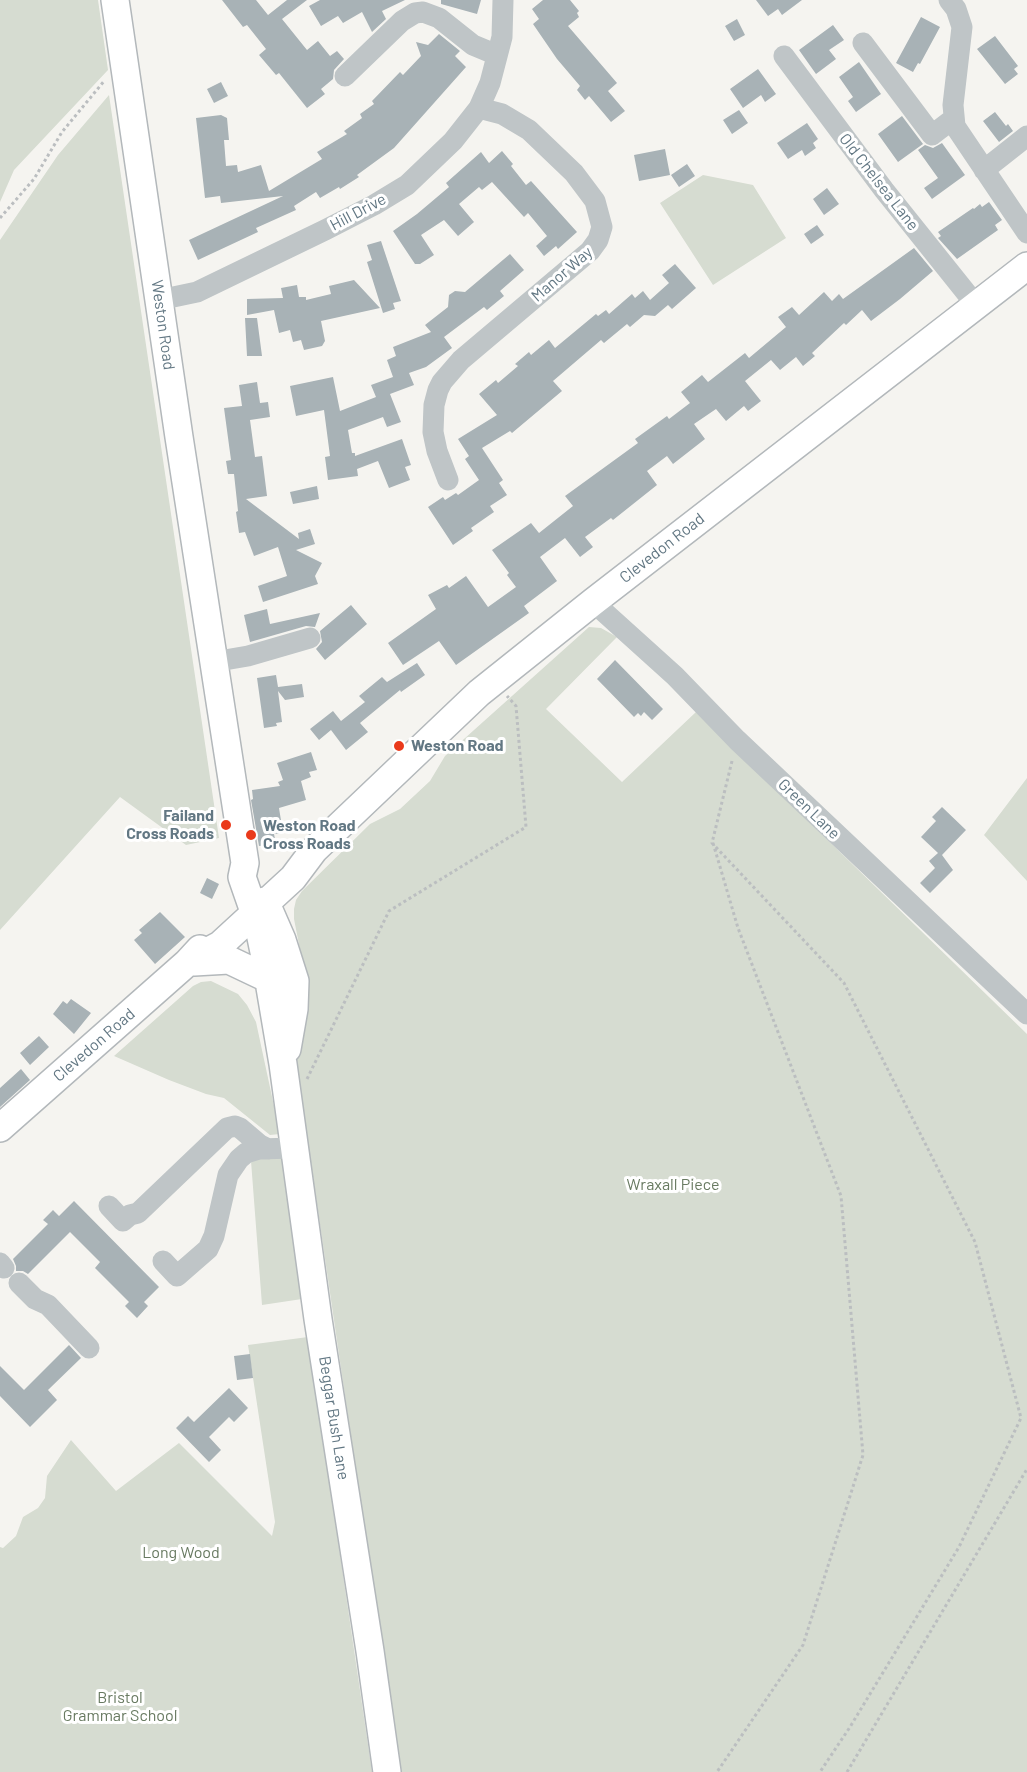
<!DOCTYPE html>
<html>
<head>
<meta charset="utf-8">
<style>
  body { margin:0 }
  canvas { display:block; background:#f5f4f0 }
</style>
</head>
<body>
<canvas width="1027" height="1772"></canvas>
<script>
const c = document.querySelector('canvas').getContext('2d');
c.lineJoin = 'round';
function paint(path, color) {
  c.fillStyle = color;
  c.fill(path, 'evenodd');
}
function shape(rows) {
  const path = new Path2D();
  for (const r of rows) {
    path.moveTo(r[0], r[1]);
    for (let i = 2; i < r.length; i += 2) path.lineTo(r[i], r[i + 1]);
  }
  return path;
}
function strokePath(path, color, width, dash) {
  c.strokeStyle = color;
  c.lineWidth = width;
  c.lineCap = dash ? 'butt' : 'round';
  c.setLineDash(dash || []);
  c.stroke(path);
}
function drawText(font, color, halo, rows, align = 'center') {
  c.font = font + ' Barlow,sans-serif';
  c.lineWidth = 6;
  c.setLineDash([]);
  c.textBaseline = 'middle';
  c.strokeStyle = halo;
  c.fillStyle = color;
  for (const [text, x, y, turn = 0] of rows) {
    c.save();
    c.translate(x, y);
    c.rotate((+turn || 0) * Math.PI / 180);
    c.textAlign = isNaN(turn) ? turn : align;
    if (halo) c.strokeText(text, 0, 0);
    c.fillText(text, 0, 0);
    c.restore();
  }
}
paint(shape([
  [0,0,98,0,108,70,14,170,0,202],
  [109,95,219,838,186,845,120,797,0,930,0,240,58,155],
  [703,175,753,185,786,238,713,285,660,203],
  [589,627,601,628,617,637,546,709,622,782,696,712,1027,1034,1027,1772,400,1772,296,1060,305,1015,307,985,294,919,294,909,296,900,302,891,370,824,400,809,430,781,445,756],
  [1027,778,1027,881,984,835],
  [211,981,238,994,247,1005,256,1022,280,1134,270,1135,224,1098,206,1094,169,1080,114,1056,193,986,201,982],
  [282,1152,302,1299,262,1305,251,1161],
  [308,1337,372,1772,0,1772,0,1547,3,1548,16,1536,23,1517,38,1508,45,1498,47,1476,71,1440,116,1491,179,1443,272,1536,275,1522,248,1345]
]), '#d6dcd1');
paint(shape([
  [222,0,256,0,268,15,287,0,307,0,282,19,307,50,318,41,330,56,337,51,344,59,334,70,333,79,321,89,325,94,307,108,279,73,276,75,259,55,266,49,247,25,243,27],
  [320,0,405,0,382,11,386,19,372,32,362,12,343,23,338,16,321,26,309,6],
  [441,0,481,0,477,14,441,4],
  [543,0,570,0,579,11,577,13,579,17,568,26,617,83,608,91,625,111,611,122,589,96,585,100,577,90,580,86,557,59,533,24,539,19,532,9],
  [756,0,802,0,782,15,778,9,768,16],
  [921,17,940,27,920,64,918,63,913,72,896,63],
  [737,19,745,35,734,41,725,26],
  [833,25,844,40,829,50,836,59,816,74,799,50],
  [439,34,460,51,455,56,466,67,394,148,357,175,359,177,340,189,339,187,320,198,316,192,294,206,296,210,256,228,258,232,198,260,189,240,283,196,221,203,220,196,205,198,196,118,221,115,227,118,229,140,224,140,226,166,237,165,238,172,261,165,269,191,322,159,317,152,347,134,344,131,362,118,360,114,374,104,372,101,400,72,403,75,421,56,416,42,428,45],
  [995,36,1018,66,1014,69,1018,74,1005,84,977,49],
  [859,62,881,94,856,112,848,101,853,97,839,77],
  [758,69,776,94,765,102,761,95,743,108,730,89],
  [221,82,228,96,214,103,207,89],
  [739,110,748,123,732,134,723,120],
  [995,112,1006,126,1008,124,1013,131,999,142,983,121],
  [902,116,923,144,898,162,878,134],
  [807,123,818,139,813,143,816,148,805,156,802,150,788,159,777,143],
  [942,143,965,175,932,199,924,188,938,178,918,150,925,145,933,148],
  [665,149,670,175,639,181,634,155],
  [502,151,513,164,511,166,526,185,531,181,577,232,558,249,556,246,544,256,536,246,547,236,528,213,524,217,492,182,482,190,479,187,459,204,474,222,458,236,444,220,421,235,434,255,420,264,415,264,393,231,417,214,449,187,446,183,481,152,489,163],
  [687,164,695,176,679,187,671,175],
  [827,188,839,204,824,215,813,199],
  [989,202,1002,220,995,225,998,230,957,259,938,238,941,236,938,232,973,208,974,209,980,204,982,207],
  [817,225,824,235,811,244,804,234],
  [381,241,401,301,393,303,395,309,383,313,367,262,372,260,367,245],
  [914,248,933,271,900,299,871,321,862,310,846,325,844,323,812,353,815,356,803,366,796,357,780,370,771,360,745,381,761,401,748,411,744,406,726,421,716,409,694,424,705,439,673,464,667,456,647,471,657,485,613,520,611,518,585,537,593,547,580,557,565,538,540,557,557,581,524,606,529,613,456,665,439,641,403,665,388,643,436,609,428,595,447,585,449,588,466,576,488,607,516,587,507,575,509,573,492,550,531,523,539,533,573,506,565,496,638,443,635,439,667,416,669,419,690,403,681,392,702,375,708,382,745,353,749,358,786,327,778,317,792,307,799,315,824,292,832,301,839,294,843,299],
  [510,254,524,270,500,291,504,296,487,310,484,307,444,337,452,348,426,367,409,373,414,385,390,394,401,422,387,427,383,417,348,430,352,453,355,453,355,456,402,439,411,465,405,467,410,480,389,488,378,461,357,469,358,476,328,480,325,457,330,456,324,410,296,416,290,386,333,377,340,411,376,397,371,385,393,377,387,360,396,356,393,347,431,332,425,325,448,307,449,295,455,291,465,292],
  [675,264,696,288,672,309,668,305,655,316,644,315,630,327,627,324,604,343,601,340,553,381,562,391,512,433,510,431,482,448,503,480,499,483,507,495,490,506,494,512,471,528,473,531,453,545,428,507,443,497,445,500,456,493,458,495,479,480,465,459,469,456,458,439,497,415,479,394,496,380,498,383,518,366,515,364,529,352,531,355,549,340,555,348,596,314,598,316,606,310,609,314,632,294,635,298,643,291,650,300,669,283,662,275],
  [354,280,380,308,321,321,325,341,322,346,304,350,301,340,293,342,290,330,279,333,274,310,247,315,247,299,283,298,281,288,297,285,299,297,306,297,306,300,331,294,329,286],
  [245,318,257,318,262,356,247,356],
  [257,382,260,403,268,402,270,417,250,420,255,457,262,456,267,496,246,499,299,539,298,533,310,529,315,544,296,550,322,563,315,576,318,584,263,602,258,586,287,576,278,547,254,556,245,532,239,533,236,512,238,511,234,474,228,474,226,461,231,460,224,408,242,406,239,385],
  [317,486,319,499,293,504,290,492],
  [351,605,367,624,325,660,316,649,322,642,320,631],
  [267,609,270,624,320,613,315,627,306,626,250,642,244,615],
  [615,660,663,709,652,720,644,712,641,716,638,713,634,717,597,679],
  [417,663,425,675,401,692,400,690,360,723,368,732,346,750,331,730,319,740,310,729,333,711,341,721,365,702,359,696,382,677,387,682],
  [276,675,278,687,302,684,304,697,285,700,278,691,282,722,276,723,277,726,264,728,257,678],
  [311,752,317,770,309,772,311,777,301,781,306,800,279,808,283,833,274,834,276,844,259,846,251,800,253,799,252,790,280,786,278,782,283,780,277,763],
  [942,807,966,830,942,855,953,870,930,893,920,883,935,868,929,861,938,853,921,837,936,821,932,817],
  [207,878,219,884,212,899,200,893],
  [160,912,185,937,155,964,134,940,142,933,139,930],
  [71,999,91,1013,74,1034,53,1014,63,1001,67,1004],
  [39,1036,49,1047,30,1065,20,1053],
  [21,1069,30,1080,0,1107,0,1088],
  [74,1201,159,1287,144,1302,148,1306,137,1318,125,1306,129,1302,95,1268,100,1262,70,1232,28,1274,23,1271,16,1271,16,1266,13,1259,48,1224,43,1220,53,1210,59,1216],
  [69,1345,81,1358,48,1390,57,1400,30,1427,0,1396,0,1366,24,1390],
  [250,1354,253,1378,237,1380,234,1356],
  [229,1388,248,1408,234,1422,229,1417,209,1437,221,1450,209,1462,176,1428,188,1416,194,1422]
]), '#a8b2b6');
const major = shape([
  [115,0,179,437,245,863,242,877,258,923,264,952,283,1064,318,1319,370,1651,387,1772],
  [265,901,282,940,295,981,294,1009,287,1049],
  [188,962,220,945,293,878,314,850,479,693,593,602,1027,266],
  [194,962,229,960,269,979],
  [0,1128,188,962,200,949]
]);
strokePath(major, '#b3b8bb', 30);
strokePath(shape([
  [0,218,34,179,62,132,105,80],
  [732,761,712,843,844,983,975,1242,1021,1418,959,1547,850,1727,820,1772],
  [713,843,738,928,841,1196,863,1455,803,1645,717,1772],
  [307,1079,389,911,526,827,516,706,507,696],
  [847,1772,1027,1469]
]), '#bbbec0', 3, [3, 3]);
strokePath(shape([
  [949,0,956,9,962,27,953,105,955,126,1027,233],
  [863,43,932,135,953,119],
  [784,56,884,190,976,305],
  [345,76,402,21,415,13,423,12,439,18,473,45,497,55],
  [984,170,1027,136],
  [159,300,197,292,325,230,374,205,407,185,453,141,479,108,490,83,502,37,503,0],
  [448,480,437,451,433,432,434,405,438,390,442,382,461,360,590,251,598,240,602,227,595,201,574,173,529,130,502,114,479,108],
  [593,602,675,676,737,740,1027,1014],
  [213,662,248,656,310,638],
  [109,1206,123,1221,130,1215,138,1213,227,1128,235,1126,240,1128,260,1145,268,1149],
  [163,1261,177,1276,208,1249,214,1236,228,1175,239,1159,246,1153,259,1149,294,1148],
  [0,1263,4,1268],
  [19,1283,35,1299,48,1305,89,1348]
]), '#bfc5c7', 21);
strokePath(major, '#fff', 27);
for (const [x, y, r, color] of [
  [399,746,6,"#ea3a1b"],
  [226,825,6,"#ea3a1b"],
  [251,835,6,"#ea3a1b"]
]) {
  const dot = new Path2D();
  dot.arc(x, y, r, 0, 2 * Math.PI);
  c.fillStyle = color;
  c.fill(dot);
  strokePath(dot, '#fff', 2);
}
drawText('16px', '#627783', '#fff', [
  ["Old Chelsea Lane",879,182,52],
  ["Hill Drive",358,212,-28],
  ["Manor Way",562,274,-41],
  ["Weston Road",163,325,82],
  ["Clevedon Road",662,548,-38],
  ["Green Lane",809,809,44],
  ["Clevedon Road",94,1045,-41],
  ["Beggar Bush Lane",334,1418,81]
]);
drawText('bold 16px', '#627783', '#fff', [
  ["Weston Road",411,746],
  ["Failand",214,816,"right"],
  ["Cross Roads",214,834,"right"],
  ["Weston Road",263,826],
  ["Cross Roads",263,844]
], 'left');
drawText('16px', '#687a61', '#fff', [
  ["Wraxall Piece",673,1185],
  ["Long Wood",181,1553],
  ["Bristol",120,1698],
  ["Grammar School",120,1716]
]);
</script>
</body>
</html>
